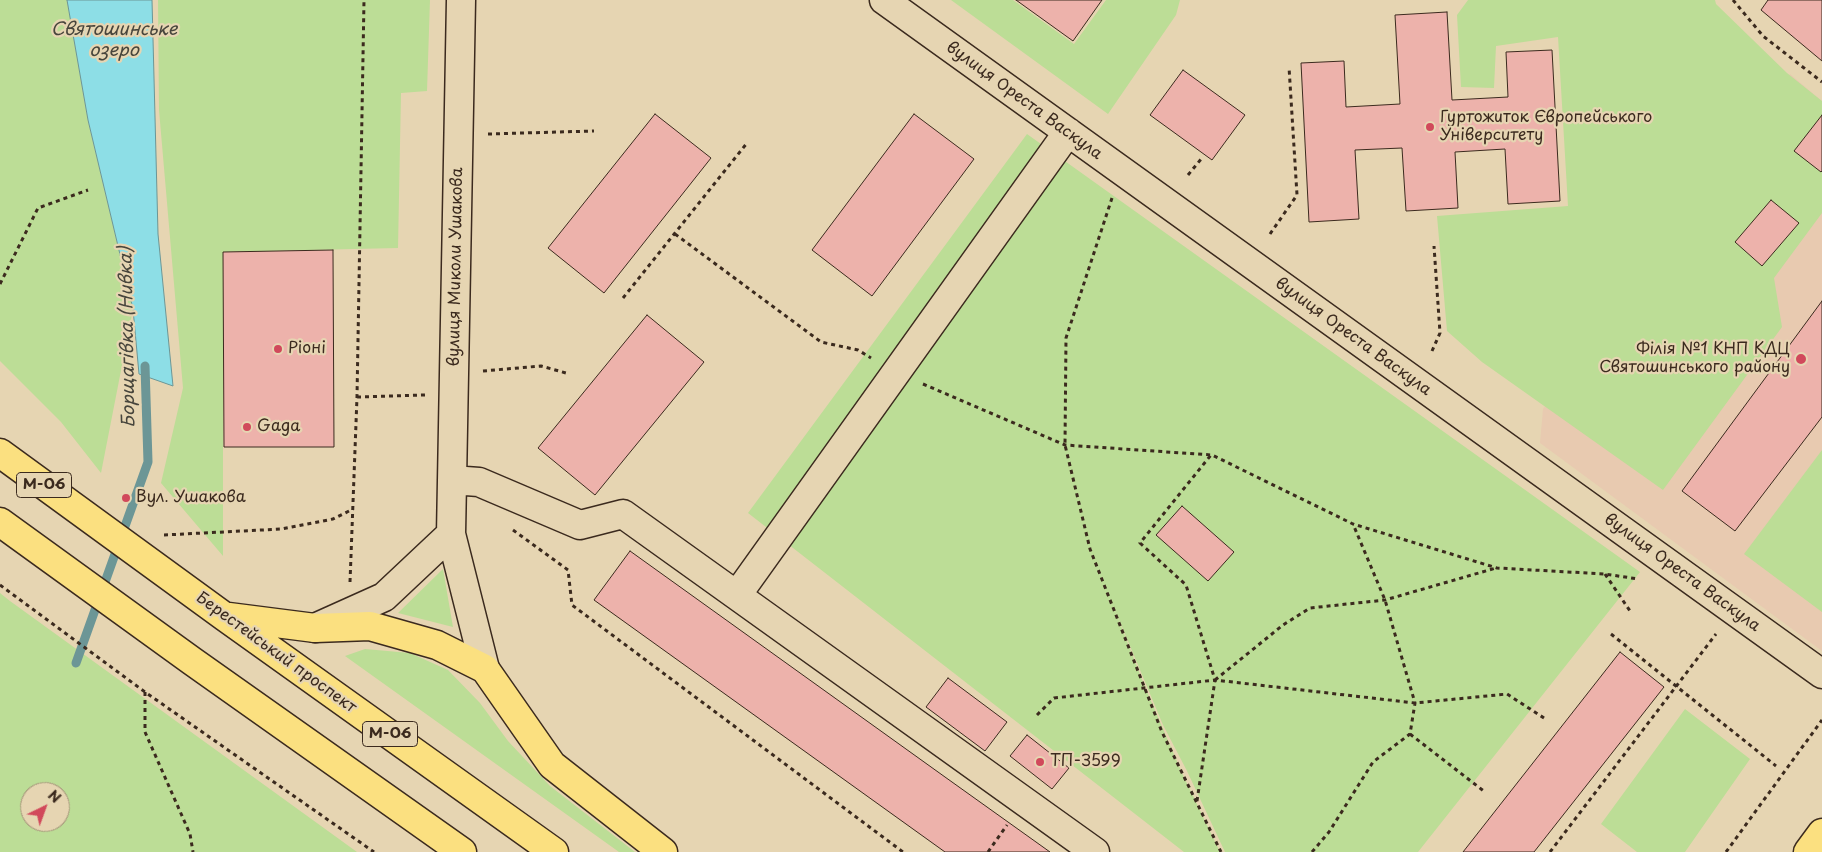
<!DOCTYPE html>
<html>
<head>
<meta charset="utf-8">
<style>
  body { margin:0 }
  #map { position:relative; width:1822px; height:852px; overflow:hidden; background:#e6d5b2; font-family:"Playpen Sans",sans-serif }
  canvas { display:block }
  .north { position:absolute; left:20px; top:782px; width:50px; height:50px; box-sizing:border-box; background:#e6d5b2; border:1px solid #a29177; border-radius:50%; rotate:42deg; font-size:14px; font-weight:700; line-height:20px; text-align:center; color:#3b2a1e }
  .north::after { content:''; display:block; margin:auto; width:18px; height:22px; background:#d1495b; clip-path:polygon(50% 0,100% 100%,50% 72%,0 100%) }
</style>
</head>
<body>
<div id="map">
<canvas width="1822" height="852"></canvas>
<div class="north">N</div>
</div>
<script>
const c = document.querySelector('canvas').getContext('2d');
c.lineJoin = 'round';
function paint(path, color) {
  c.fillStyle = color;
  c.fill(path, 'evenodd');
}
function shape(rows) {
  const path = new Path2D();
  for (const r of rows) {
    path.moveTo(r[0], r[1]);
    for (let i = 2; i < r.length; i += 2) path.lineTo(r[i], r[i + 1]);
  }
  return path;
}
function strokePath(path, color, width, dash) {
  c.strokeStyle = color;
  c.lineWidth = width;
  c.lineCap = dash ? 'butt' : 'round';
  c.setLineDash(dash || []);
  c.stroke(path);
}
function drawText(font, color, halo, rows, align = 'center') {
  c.font = font + ' "Playpen Sans",sans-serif';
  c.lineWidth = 4.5;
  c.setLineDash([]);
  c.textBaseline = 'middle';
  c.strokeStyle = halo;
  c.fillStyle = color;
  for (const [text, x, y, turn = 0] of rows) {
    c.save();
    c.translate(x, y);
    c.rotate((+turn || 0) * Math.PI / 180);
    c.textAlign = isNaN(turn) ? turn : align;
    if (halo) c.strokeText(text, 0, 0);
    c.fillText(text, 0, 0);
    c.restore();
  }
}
paint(shape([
  [1790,74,1822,101,1822,651,1540,443,1543,409]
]), '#e8cab0');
paint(shape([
  [0,0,67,0,88,120,133,309,101,473,61,422,0,361],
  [158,0,430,0,427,91,401,93,398,248,223,252,223,556,161,483,183,388,159,110],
  [951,0,1013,0,1074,44,1106,0,1180,0,1176,15,1108,114],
  [1468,0,1715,0,1716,4,1787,73,1822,101,1822,213,1774,278,1782,327,1663,490,1482,362,1447,331,1437,216,1568,206,1558,37,1496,46,1494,88,1461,87,1457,15],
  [1027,134,1640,572,1418,852,1225,852,1187,771,1163,725,1112,603,1145,687,1182,773,1220,852,1184,852,748,513],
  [1822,450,1822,612,1744,554],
  [443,569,453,627,398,613],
  [0,593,10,601,357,852,0,852],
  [30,792,60,792,60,822,30,822],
  [365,649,410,653,448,670,480,703,508,741,550,786,635,852,619,852,345,656],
  [1685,709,1750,759,1685,852,1637,852,1601,824]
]), '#bcdd96');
const water = shape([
  [67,0,152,0,158,234,173,386,139,374,133,309,88,120,67,0]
]);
paint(water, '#8ddee6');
strokePath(water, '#6c9696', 1);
strokePath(shape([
  [76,663,148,462,145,366]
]), '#6c9696', 9);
const building = shape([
  [1016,0,1102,0,1073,41,1016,0],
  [1768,0,1822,0,1822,61,1761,10,1768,0],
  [1447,12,1452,100,1508,97,1506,52,1552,50,1560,201,1508,204,1505,149,1455,152,1458,208,1406,211,1402,148,1355,150,1359,219,1309,222,1301,63,1344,61,1346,107,1400,104,1395,15,1447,12],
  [1183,70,1245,115,1212,160,1150,115,1183,70],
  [655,114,711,158,604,293,548,248,655,114],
  [914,114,974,159,872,296,812,250,914,114],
  [1822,115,1822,171,1821,172,1794,151,1822,115],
  [1771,200,1799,223,1762,266,1735,242,1771,200],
  [333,250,334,447,224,447,223,252,333,250],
  [1822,301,1822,417,1735,531,1682,491,1822,301],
  [647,315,704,362,595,495,538,448,647,315],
  [1182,506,1234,552,1208,581,1156,535,1182,506],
  [630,551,945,777,1050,852,945,852,594,600,630,551],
  [1620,652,1664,687,1534,852,1463,852,1620,652],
  [948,678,1007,722,985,751,926,707,948,678],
  [1027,735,1069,768,1052,789,1010,756,1027,735]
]);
paint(building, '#edb2ab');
strokePath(building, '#3b2a1e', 1);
const minor = shape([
  [461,0,451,534,485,669],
  [884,0,1822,674],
  [452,480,479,482,580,525,623,514,1095,852],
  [737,595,1068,132],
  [315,628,384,597,451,534]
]);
const major = shape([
  [1808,852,1822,833]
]);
const highway = shape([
  [0,453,225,617,554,852],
  [0,522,192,661,462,852],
  [229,617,315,628,370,626,437,645,485,669,552,765,663,852]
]);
strokePath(minor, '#3b2a1e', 31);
strokePath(major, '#3b2a1e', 31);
strokePath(highway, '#3b2a1e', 31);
strokePath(shape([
  [1733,0,1763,36,1822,82],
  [488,134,594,131],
  [1188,175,1202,158],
  [1112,198,1066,338,1065,445,1090,549,1162,732,1221,852],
  [675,234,821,342,858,350,871,358],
  [1270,234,1297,195,1289,67],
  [0,284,38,208,88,190],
  [623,298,747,143],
  [1432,351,1440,333,1434,246],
  [483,371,541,366,566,373],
  [923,384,1065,445,1212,455,1353,524,1497,568,1605,574,1638,579],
  [357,397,425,395],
  [513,530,568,570,572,605,903,852],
  [164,535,281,529,333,519,353,509],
  [1605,574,1630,611],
  [350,582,357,397,364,0],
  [0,585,145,692,374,852],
  [1611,634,1776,766],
  [1215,680,1283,625,1310,608,1385,600,1496,568],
  [145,692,145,732,190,834,193,852],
  [1037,715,1054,698,1215,680,1415,703,1507,694,1544,718],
  [1410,734,1485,792],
  [1197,801,1215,680,1186,585,1140,543,1211,455],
  [988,852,1007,825],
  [1312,852,1329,832,1373,762,1410,734,1415,703,1385,600,1353,524],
  [1550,852,1716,634],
  [1726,852,1822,720]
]), '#3b2a1e', 3, [4, 4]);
strokePath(minor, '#e6d5b2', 28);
strokePath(major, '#fbe080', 28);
strokePath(highway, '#fbe080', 28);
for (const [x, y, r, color] of [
  [1430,127,5,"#d1495b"],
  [278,349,5,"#d1495b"],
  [1801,359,6,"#d1495b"],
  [247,427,5,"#d1495b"],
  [126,498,5,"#d1495b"],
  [1040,762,5,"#d1495b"]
]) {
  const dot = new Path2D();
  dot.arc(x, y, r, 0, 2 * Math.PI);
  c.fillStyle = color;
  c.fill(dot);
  strokePath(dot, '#e6d5b2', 2);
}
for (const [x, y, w] of [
  [44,485,55],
  [390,734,55]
]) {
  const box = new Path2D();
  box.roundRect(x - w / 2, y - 12.5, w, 25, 4);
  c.fillStyle = '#e6d5b2';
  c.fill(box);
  strokePath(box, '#3b2a1e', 1);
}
drawText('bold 15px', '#3b2a1e', null, [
  ["М-06",44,485],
  ["М-06",390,734]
]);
drawText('16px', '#3b2a1e', '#e6d5b2', [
  ["вулиця Ореста Васкула",1024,101,36],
  ["вулиця Миколи Ушакова",456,267,-89],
  ["вулиця Ореста Васкула",1353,337,36],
  ["вулиця Ореста Васкула",1682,573,36],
  ["Берестейський проспект",276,653,36]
]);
drawText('16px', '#3b2a1e', '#e6d5b2', [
  ["Гуртожиток Європейського",1440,118],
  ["Університету",1440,136],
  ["Ріоні",288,349],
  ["Філія №1 КНП КДЦ",1790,350,"right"],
  ["Святошинського району",1790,368,"right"],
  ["Gaga",257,427],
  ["Вул. Ушакова",136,498],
  ["ТП-3599",1050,762]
], 'left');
drawText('italic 18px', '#47453c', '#e6d5b2', [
  ["Святошинське",114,30],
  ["озеро",114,51],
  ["Борщагівка (Нивка)",128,337,-91]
]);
</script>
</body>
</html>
